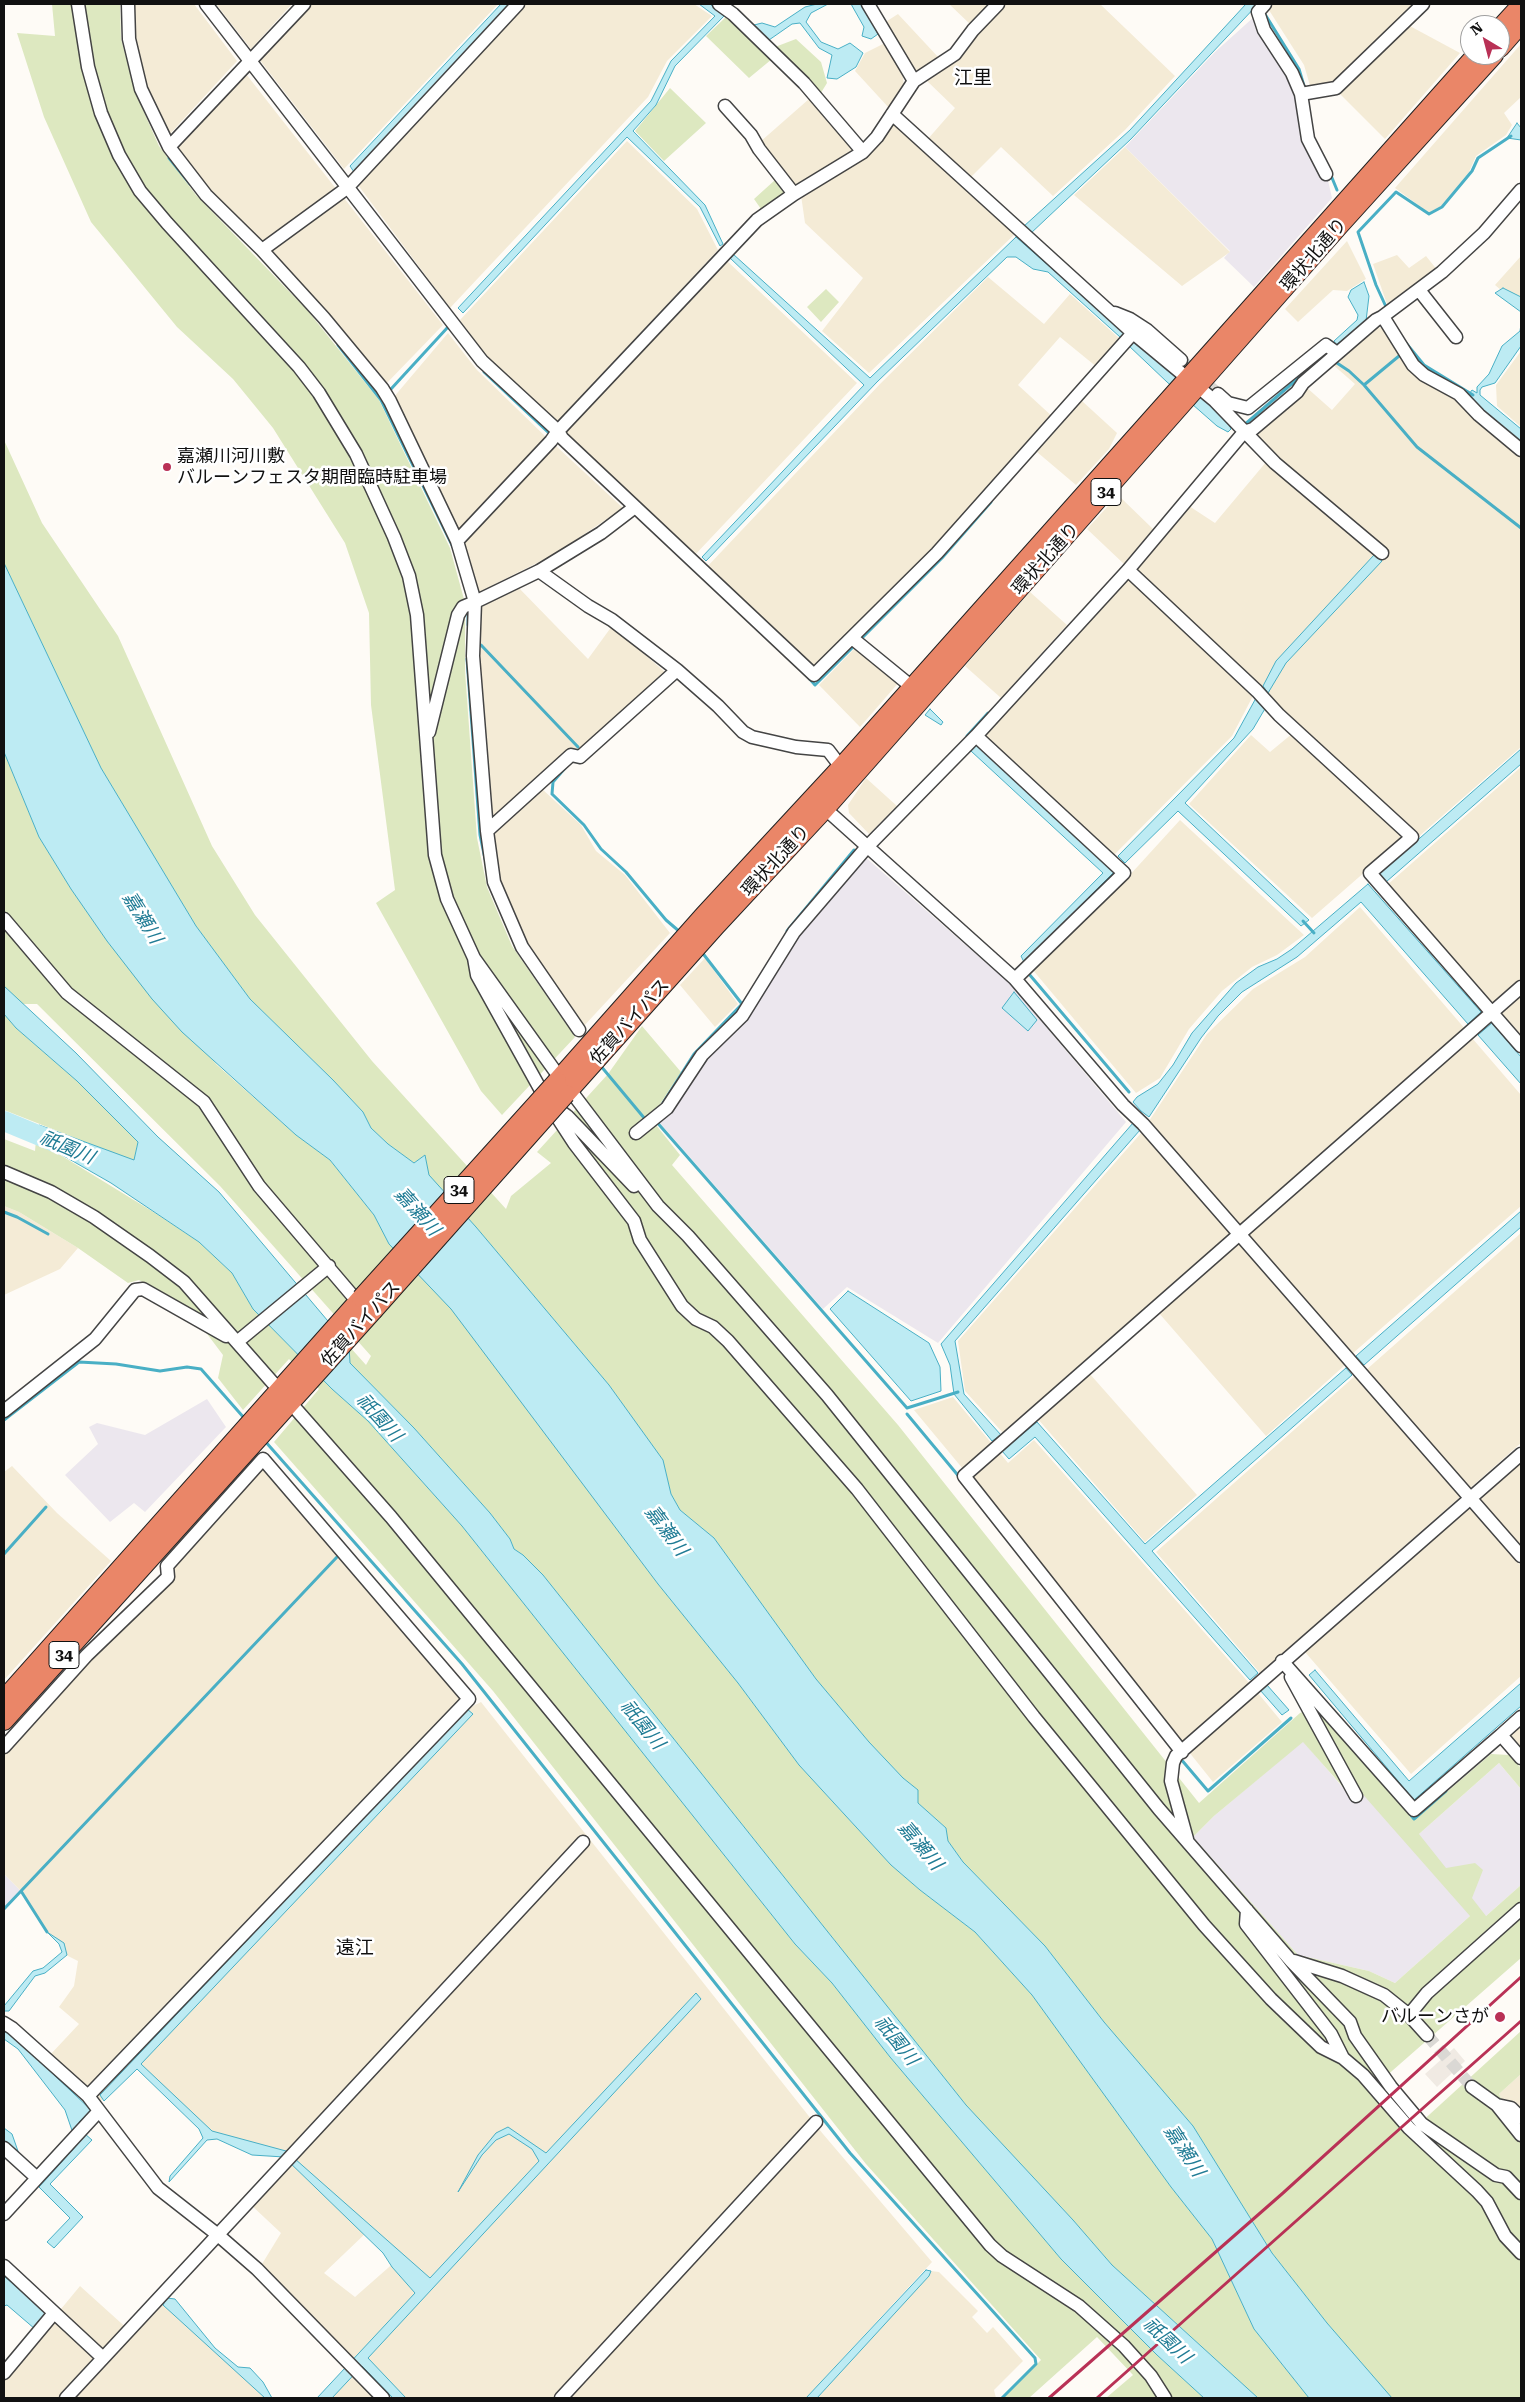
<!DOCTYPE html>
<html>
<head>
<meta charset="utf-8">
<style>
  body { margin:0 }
  #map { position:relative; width:1525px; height:2402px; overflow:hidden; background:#fefbf6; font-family:"Roboto Serif",serif }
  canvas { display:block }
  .frame { position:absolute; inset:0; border:5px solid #111; pointer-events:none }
  .north { position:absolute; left:1460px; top:15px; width:50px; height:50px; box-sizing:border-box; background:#fff; border:1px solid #a0a0a0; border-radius:50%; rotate:323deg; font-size:14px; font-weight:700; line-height:20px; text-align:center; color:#111 }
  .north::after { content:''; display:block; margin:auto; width:18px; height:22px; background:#b93156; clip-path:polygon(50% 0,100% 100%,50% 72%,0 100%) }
</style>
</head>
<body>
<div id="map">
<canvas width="1525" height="2402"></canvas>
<div class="frame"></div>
<div class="north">N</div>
</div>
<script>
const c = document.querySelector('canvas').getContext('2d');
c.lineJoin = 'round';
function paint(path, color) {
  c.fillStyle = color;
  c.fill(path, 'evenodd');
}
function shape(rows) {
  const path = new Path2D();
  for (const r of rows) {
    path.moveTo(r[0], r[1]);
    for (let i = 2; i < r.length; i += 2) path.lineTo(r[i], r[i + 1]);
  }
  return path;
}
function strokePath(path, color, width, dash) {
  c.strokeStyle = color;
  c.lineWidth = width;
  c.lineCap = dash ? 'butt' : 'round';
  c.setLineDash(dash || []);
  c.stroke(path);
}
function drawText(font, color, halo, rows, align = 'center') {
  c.font = font + ' "Roboto Serif","Noto Sans JP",serif';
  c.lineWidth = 5;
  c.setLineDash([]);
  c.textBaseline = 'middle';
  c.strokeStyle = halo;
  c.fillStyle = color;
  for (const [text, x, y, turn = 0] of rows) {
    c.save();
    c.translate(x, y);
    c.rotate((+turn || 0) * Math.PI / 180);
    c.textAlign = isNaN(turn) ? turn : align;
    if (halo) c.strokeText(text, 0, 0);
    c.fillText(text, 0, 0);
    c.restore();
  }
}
paint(shape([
  [1255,16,1289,73,1327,176,1332,198,1254,287,1224,258,1230,251,1125,147,1215,52],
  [864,856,1009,983,1126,1122,938,1343,847,1287,823,1309,660,1123,671,1110,798,933],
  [207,1399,226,1427,145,1512,134,1503,110,1522,65,1475,98,1444,89,1427,97,1423,145,1435],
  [1303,1741,1349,1795,1359,1790,1419,1834,1499,1763,1521,1789,1521,1885,1486,1916,1470,1916,1395,1983,1369,1971,1298,1955,1193,1837,1214,1816],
  [4,1874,21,1891,4,1909]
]), '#ece7ee');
paint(shape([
  [132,4,194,4,237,61,168,136,146,89,134,36],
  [216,4,292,4,251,49],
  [310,4,498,4,344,169,259,59],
  [526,4,694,4,712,16,667,61,648,97,450,308,358,185],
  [949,4,991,4,971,25],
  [1005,4,1100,4,1175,76,1125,130,1053,196,1001,147,969,179,927,140,955,108,926,80,957,61,978,33],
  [1270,4,1416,4,1332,86,1311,89,1304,65,1267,7],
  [898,14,939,58,915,73,902,68,904,87,889,108,855,71,865,53,885,43,884,23],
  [1408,25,1460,53,1385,139,1338,92],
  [1521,44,1521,97,1504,113,1512,125,1506,135,1476,156,1469,172,1441,206,1429,213,1395,188],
  [246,74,337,190,262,244,209,192,176,150],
  [809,99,855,148,796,187,760,142],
  [894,122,1015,234,869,373,822,331,863,278,805,223,801,195,873,150],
  [627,141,697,209,718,250,556,423,486,356,460,320],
  [1125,147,1230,252,1182,286,1074,195],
  [344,198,443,325,385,385,270,250],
  [1347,241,1366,279,1347,291,1333,290,1298,322,1285,309],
  [1397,255,1409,268,1426,256,1438,271,1388,307,1373,264],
  [1521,256,1521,307,1495,285],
  [726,260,857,383,693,557,563,433],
  [988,277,1044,324,1070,294,1121,340,1098,368,1060,337,1018,385,1054,418,934,552,813,669,705,569,880,384],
  [1375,327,1382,328,1414,375,1456,399,1521,458,1521,747,1417,838,1134,570,1189,506,1215,523,1272,455,1254,436,1306,387,1332,410,1355,384,1331,363],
  [448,333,477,370,547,438,457,541,393,398],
  [1521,351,1521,427,1497,406,1496,385],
  [1082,401,1117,433,1109,449,1076,485,1037,452],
  [556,446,623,508,555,554,477,593,463,543],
  [1118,495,1153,529,1124,564,1087,529],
  [1129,578,1254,694,1232,736,1113,856,983,737],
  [517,586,588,659,612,626,666,673,582,749,571,748,489,821,477,652,482,605],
  [1030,592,1067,625,1001,698,965,666],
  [856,647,900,681,860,727,819,685],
  [1293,733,1405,837,1312,918,1189,804,1251,735,1270,752],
  [1521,767,1521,979,1492,1005,1386,886],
  [866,778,897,806,869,834,849,813,848,805],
  [541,788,581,825,596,851,625,875,670,933,583,1027,525,943,499,879,491,833],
  [1180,820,1304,935,1277,955,1252,967,1222,991,1189,1029,1160,1078,1136,1093,1032,969,1128,877],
  [1360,907,1466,1030,1241,1227,1149,1121,1207,1034,1253,989,1305,957],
  [705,958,738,1004,715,1027,680,985],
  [1521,995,1521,1038,1500,1013],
  [1472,1038,1521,1095,1521,1206,1352,1354,1248,1234],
  [1142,1132,1234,1236,1004,1434,965,1391,958,1341],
  [4,1206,19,1212,78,1248,60,1269,4,1295],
  [1521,1233,1521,1443,1469,1489,1366,1370],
  [1240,1242,1345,1365,1266,1436,1158,1312],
  [1089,1373,1197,1495,1145,1542,1037,1418],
  [1355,1376,1460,1497,1260,1673,1156,1552],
  [953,1397,992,1444,963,1469,914,1410],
  [1034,1440,1250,1684,1181,1743,971,1476,999,1452,1008,1463],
  [1521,1463,1521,1548,1479,1500],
  [263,1464,471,1707,481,1702,823,2134,932,2262,806,2398,324,2398,356,2364,262,2264,281,2233,250,2204,292,2164,281,2153,208,2134,137,2065,100,2102,50,2055,79,2024,59,2007,74,1986,78,1961,64,1954,61,1943,47,1932,21,1891,4,1874,4,1754,93,1656,173,1581,175,1561],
  [367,2232,397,2260,355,2297,324,2273],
  [12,1466,57,1513,111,1561,4,1680,4,1472],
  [1470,1508,1521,1566,1521,1676,1411,1774,1305,1652],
  [1257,1692,1282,1722,1213,1782,1189,1752],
  [1521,1723,1521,1749,1508,1734],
  [1521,2074,1521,2113,1504,2103,1499,2094],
  [931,2271,939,2272,978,2311,972,2317,987,2333,993,2327,1023,2361,994,2390,996,2398,817,2398],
  [80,2286,131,2332,162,2300,268,2398,4,2398,4,2378]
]), '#f4ebd6');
paint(shape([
  [52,4,120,4,121,39,135,92,159,146,196,195,308,311,379,400,450,548,465,603,465,671,477,838,487,887,512,946,575,1037,502,1115,481,1091,376,903,395,890,371,705,369,613,345,543,273,428,233,379,177,327,91,222,44,117,17,33,55,36],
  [727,16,772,59,749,78,706,36],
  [796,39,821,62,827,83,819,96,803,72,775,47],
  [670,88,706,123,664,161,635,131],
  [775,180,787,192,761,209,754,199],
  [826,289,839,302,821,322,807,307],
  [4,440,42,523,118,636,212,846,255,915,372,1061,506,1209,511,1196,551,1163,537,1152,608,1074,642,1026,681,1072,659,1106,656,1125,680,1155,672,1165,898,1425,1199,1803,1300,1713,1316,1706,1414,1820,1491,1754,1509,1755,1521,1768,1521,1789,1499,1763,1419,1834,1446,1868,1475,1863,1483,1870,1472,1898,1486,1916,1521,1885,1521,1958,1368,2092,1407,2135,1521,2031,1521,2074,1499,2094,1510,2114,1521,2125,1521,2398,1392,2398,1388,2394,1327,2323,1272,2253,1193,2126,1104,2022,1045,1946,963,1862,948,1841,946,1828,918,1803,918,1790,903,1778,869,1742,816,1679,714,1538,680,1510,671,1494,663,1460,609,1385,476,1227,428,1175,425,1155,414,1163,388,1144,371,1128,363,1112,333,1080,250,999,196,926,101,768,4,563],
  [1303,1742,1350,1795,1359,1790,1470,1916,1395,1983,1369,1971,1298,1955,1193,1837,1214,1816],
  [4,752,39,837,71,889,107,941,217,1065,296,1135,330,1160,374,1215,389,1244,451,1308,658,1584,738,1683,799,1765,891,1865,920,1890,975,1932,1032,1995,1171,2187,1212,2239,1254,2329,1309,2398,1258,2398,1112,2265,1073,2220,966,2105,543,1575,523,1555,514,1549,510,1539,490,1513,414,1428,350,1363,349,1346,366,1365,371,1356,220,1186,37,1004,22,1004,4,986],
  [4,1014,16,1028,77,1081,138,1141,134,1161,4,1110],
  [4,1139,35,1151,36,1140,155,1213,199,1242,232,1273,253,1309,332,1389,368,1421,462,1526,795,1944,832,1983,890,2057,1061,2259,1157,2355,1204,2398,1106,2398,1133,2375,1097,2337,1029,2398,1003,2398,1041,2360,866,2164,493,1691,274,1442,319,1389,289,1359,243,1410,218,1378,223,1355,189,1310,139,1280,128,1283,78,1248,19,1212,4,1206]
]), '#dde8c0');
paint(shape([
  [1454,2048,1465,2061,1437,2087,1425,2074]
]), '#f0eae3');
const water = shape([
  [501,4,512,4,354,172,350,166,501,4],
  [699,4,710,4,724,16,675,66,656,105,633,131,705,205,723,244,720,246,700,207,627,137,463,313,458,308,651,101,671,61,715,16,699,4],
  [817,4,828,4,811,13,806,22,821,42,838,49,850,43,863,53,856,67,837,79,827,78,832,55,819,48,800,23,792,24,769,40,754,25,762,23,775,27,805,7,817,4],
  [851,4,862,4,878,34,871,39,862,36,864,27,851,4],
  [1246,4,1258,4,1131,139,1030,234,1023,227,1130,130,1246,4],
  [1517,123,1521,128,1521,140,1507,138,1517,123],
  [1016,237,1125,333,1120,337,1048,272,1033,269,1016,257,1007,257,877,382,706,561,702,557,864,385,730,258,733,254,870,378,1016,237],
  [1364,282,1369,296,1366,321,1336,345,1334,341,1357,320,1358,315,1348,297,1351,290,1364,282],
  [1503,288,1521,297,1521,312,1495,293,1503,288],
  [1521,324,1521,346,1495,383,1482,387,1480,390,1480,395,1521,429,1521,442,1478,407,1469,394,1472,390,1477,393,1477,387,1489,374,1502,346,1520,331,1521,324],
  [1133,339,1207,400,1229,424,1231,429,1228,432,1217,426,1167,382,1128,345,1133,339],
  [1374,555,1382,561,1286,663,1268,693,1263,686,1276,661,1374,555],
  [4,563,101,768,196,926,250,999,333,1080,363,1112,371,1128,388,1144,414,1163,425,1155,429,1175,476,1227,609,1385,663,1460,671,1494,680,1510,714,1538,816,1679,869,1742,903,1778,918,1790,918,1803,946,1828,948,1841,963,1862,1045,1946,1104,2022,1193,2126,1272,2253,1327,2323,1392,2398,1309,2398,1254,2329,1212,2239,1171,2187,1032,1995,975,1932,920,1890,891,1865,799,1765,738,1683,658,1584,451,1309,389,1244,374,1215,330,1160,296,1135,182,1032,152,999,107,941,71,889,39,837,4,752,4,563],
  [1256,698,1266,707,1253,729,1185,803,1309,920,1301,926,1178,811,1125,863,1118,856,1234,738,1256,698],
  [930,709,943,722,941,725,925,715,930,709],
  [977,745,1114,872,1024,962,1021,956,1103,873,971,751,977,745],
  [1521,749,1521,764,1386,882,1378,875,1521,749],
  [1368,884,1481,1012,1468,1024,1361,902,1297,957,1242,992,1218,1016,1201,1038,1149,1117,1141,1111,1133,1102,1137,1097,1158,1084,1173,1065,1192,1033,1236,983,1258,967,1277,959,1292,949,1368,884],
  [4,986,76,1053,158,1137,219,1192,349,1346,350,1363,414,1428,490,1513,510,1539,514,1549,523,1555,543,1575,966,2105,1073,2220,1112,2265,1258,2398,1204,2398,1157,2355,1061,2259,890,2057,832,1983,795,1944,462,1526,368,1421,332,1389,253,1309,232,1273,199,1242,111,1183,36,1140,39,1125,134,1160,138,1142,77,1081,16,1028,4,1014,4,986],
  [1014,992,1037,1020,1028,1031,1002,1008,1014,992],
  [1492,1023,1521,1057,1521,1084,1478,1035,1492,1023],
  [1133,1123,1140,1130,955,1341,964,1394,1001,1435,992,1441,954,1394,950,1365,941,1344,1133,1123],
  [1521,1211,1521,1227,1364,1365,1356,1356,1521,1211],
  [848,1291,929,1343,940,1367,941,1391,911,1401,830,1309,848,1291],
  [1346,1368,1352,1375,1152,1551,1258,1673,1250,1680,1035,1437,1009,1459,1002,1451,1037,1422,1145,1544,1346,1368],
  [1315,1670,1409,1781,1521,1683,1521,1706,1414,1800,1309,1675,1315,1670],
  [1267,1685,1289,1710,1282,1715,1260,1690,1267,1685],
  [467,1709,473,1714,141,2064,212,2131,286,2151,430,2278,539,2161,532,2149,509,2134,496,2140,482,2155,458,2192,478,2155,496,2133,508,2127,546,2153,696,1993,701,1999,368,2358,406,2398,393,2398,362,2366,332,2398,317,2398,415,2293,392,2267,383,2253,284,2157,252,2155,217,2139,207,2140,169,2182,170,2176,203,2138,199,2129,137,2069,104,2101,100,2095,467,1709],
  [47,1932,64,1943,67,1955,45,1973,35,1976,9,2011,4,2011,4,2006,33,1971,43,1968,62,1952,59,1944,47,1932],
  [4,2031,14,2037,91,2110,79,2122,85,2134,92,2140,50,2184,83,2217,54,2248,47,2242,70,2218,39,2187,77,2145,65,2110,18,2049,4,2039,4,2031],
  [4,2128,12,2134,19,2154,4,2140,4,2128],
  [926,2270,931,2271,929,2276,817,2398,806,2398,926,2270],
  [4,2276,47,2313,35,2329,7,2305,4,2306,4,2276],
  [167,2298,175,2299,215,2348,238,2367,250,2368,263,2382,272,2398,265,2398,163,2305,167,2298]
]);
paint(water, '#bdebf3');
strokePath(water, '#49afc5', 1);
strokePath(shape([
  [1263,11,1299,69,1304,86],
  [169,158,190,184],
  [1330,173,1337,190],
  [1387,309,1376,285,1358,232,1396,192,1429,214,1442,207,1472,171,1478,158,1511,136],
  [1406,343,1424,365,1473,395],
  [338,345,381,400,453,547],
  [1334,361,1349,371,1364,385,1417,447,1521,528],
  [484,372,550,434],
  [1364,385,1399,356],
  [391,389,448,327],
  [1243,426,1325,355,1327,357],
  [468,625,468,609],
  [859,641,942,558,991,502],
  [481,645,578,747],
  [467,659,480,835,485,859],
  [808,677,815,685,855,645],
  [967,736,988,713],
  [566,767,553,782,552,794,584,825,601,849,626,872,666,920,680,932],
  [1303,921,1314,933],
  [787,931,854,850],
  [701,951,742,1004],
  [1029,974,1129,1092],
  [600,1065,645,1119],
  [663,1103,694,1054,743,1003],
  [655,1120,907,1408,958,1392],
  [4,1212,17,1217,48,1234],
  [907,1414,961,1479],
  [4,1420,79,1362,116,1364,160,1371,187,1367,201,1369,245,1419],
  [264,1440,462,1664,850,2153,1035,2358,1036,2364,1002,2398],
  [4,1554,46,1507],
  [1180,1758,1208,1791,1291,1718],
  [1410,1814,1414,1819,1446,1791],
  [21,1891,47,1932],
  [4,1909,337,1557]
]), '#49afc5', 3);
strokePath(shape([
  [4,1121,62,1145]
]), '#bdebf3', 20);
strokePath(shape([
  [1181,360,1218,394],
  [1427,2035,1472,2087]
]), '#dad8d4', 12, [12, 6]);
const minor = shape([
  [78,4,88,67,101,113,119,155,140,191,167,223,299,367,319,393,356,454,394,537,409,576,417,615,435,855,447,899,474,958,560,1078],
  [128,4,129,39,141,89,169,147],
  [206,4,482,361,558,431,757,220,794,194,863,152,877,137,914,81,955,54,973,30,998,4],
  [304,4,169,147,206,195,262,250,324,318,382,388,390,401,457,541],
  [719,4,733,14,804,83,863,152],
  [868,4,914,81],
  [1265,4,1258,12,1264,30,1292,73,1301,94,1308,139,1326,174],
  [1301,94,1336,88,1423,4],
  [725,106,751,135,759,149,794,194],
  [892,114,1133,333,1215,401,1275,463,1382,553],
  [262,250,347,188,518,4],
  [1419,290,1456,337],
  [1115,313,1130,319,1147,330,1181,360],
  [1382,317,1442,272,1484,233,1521,190],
  [1218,394,1228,403,1248,408,1326,345,1337,353],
  [635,507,601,533,539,571,475,602,457,541,551,441,558,431,562,438,814,675,937,553,1133,333],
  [1128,570,1257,691,1279,715,1412,837,1370,873,1521,1046],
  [539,571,588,606,612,620,677,670,718,706,743,732,752,737,796,747,828,750,841,767],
  [852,638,912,687],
  [429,732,458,615,463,607,475,602,473,656,487,831,494,882,522,947,579,1030],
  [976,736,1124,873,1015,979],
  [820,804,1015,979,1123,1105,1143,1124,1521,1556],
  [487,831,571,755,580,757,677,670],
  [4,919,67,993,204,1102,259,1186,363,1308],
  [474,958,477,975,548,1103,574,1143,634,1221,640,1240,682,1306,696,1319,713,1327,728,1341,857,1489,1034,1717,1204,1925,1271,1999,1321,2047,1343,2058,1363,2075,1409,2128,1477,2191,1487,2202,1505,2236,1521,2253],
  [570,1090,658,1206,688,1236,827,1395,1159,1809,1291,1961,1350,2022,1355,2036,1391,2087,1422,2124,1496,2175,1506,2177,1521,2193],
  [552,1105,567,1116,634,1186],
  [636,1133,667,1108,702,1055,742,1016,794,932,866,848,976,736,1128,570,1244,432,1253,429,1297,392,1303,383,1376,320,1382,317,1385,320,1413,365,1424,375,1459,394,1479,415,1521,450],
  [4,1172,51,1192,94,1217,150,1256,184,1282,391,1517,990,2245,1002,2256,1079,2306,1124,2346,1151,2376,1165,2398],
  [237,1342,329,1266],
  [4,1411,95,1339,135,1290,143,1289,226,1336],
  [1282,1661,1414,1810,1501,1735],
  [1291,1677,1356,1796],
  [1521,1717,1501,1735,1521,1758],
  [4,1747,87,1655,168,1577,167,1566,263,1459,469,1699,88,2096],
  [1182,1752,964,1476,1521,987],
  [1187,1839,1171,1781,1173,1763,1176,1756,1521,1454],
  [1247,1910,1246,1924,1331,2034,1343,2058],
  [1294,1961,1342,1976,1384,1995,1409,2015,1427,2035],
  [1409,2015,1427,1993,1521,1909],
  [4,2023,12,2028,88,2096,158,2188,218,2235,257,2269,383,2398],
  [1472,2087,1497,2105,1511,2108,1521,2118],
  [1497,2105,1521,2135],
  [4,2148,37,2178],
  [4,2214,99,2111],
  [4,2266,103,2358],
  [4,2373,54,2313],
  [66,2398,583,1842],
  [561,2398,816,2122]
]);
const highway = shape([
  [1500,28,1521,5],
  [1500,48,1521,24],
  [557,1081,704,915,841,767,1476,55],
  [566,1094,716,926,825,809,1340,225,1494,55],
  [4,1699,361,1298],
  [4,1721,373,1311]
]);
strokePath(minor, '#444', 15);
strokePath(highway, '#222', 20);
strokePath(minor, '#fff', 12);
strokePath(highway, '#ea8668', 18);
strokePath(shape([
  [1049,2398,1283,2193,1521,1977],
  [1097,2398,1521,2021]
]), '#b93156', 3);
const highwayBridge = shape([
  [361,1298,557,1081],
  [373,1311,566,1094]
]);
strokePath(highwayBridge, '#222', 20, []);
strokePath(highwayBridge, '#ea8668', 18);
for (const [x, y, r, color] of [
  [167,467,5,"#b93156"],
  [1500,2017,6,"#b93156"]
]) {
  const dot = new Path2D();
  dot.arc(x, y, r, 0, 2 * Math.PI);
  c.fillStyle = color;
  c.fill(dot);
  strokePath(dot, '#fff', 2);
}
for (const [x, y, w] of [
  [1106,492,30],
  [459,1190,30],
  [64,1655,30]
]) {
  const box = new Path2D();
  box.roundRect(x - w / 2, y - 13.5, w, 27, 4);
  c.fillStyle = '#fff';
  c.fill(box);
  strokePath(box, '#111', 1);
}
drawText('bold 16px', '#111', null, [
  ["34",1106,492],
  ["34",459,1190],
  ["34",64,1655]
]);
drawText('18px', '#111', '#fff', [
  ["環状北通り",1314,255,-49],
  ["環状北通り",1046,559,-48],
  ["環状北通り",776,861,-47],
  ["佐賀バイパス",630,1022,-48],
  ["佐賀バイパス",361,1324,-48]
]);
drawText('18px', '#111', '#fff', [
  ["嘉瀬川河川敷",177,457],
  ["バルーンフェスタ期間臨時駐車場",177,478],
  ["バルーンさが",1489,2017,"right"]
], 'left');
drawText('19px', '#111', '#fff', [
  ["江里",973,78],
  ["遠江",355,1948]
]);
drawText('italic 19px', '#207c95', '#fff', [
  ["嘉瀬川",142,918,58],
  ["祇園川",67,1148,23],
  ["嘉瀬川",417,1212,48],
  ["祇園川",379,1418,48],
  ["嘉瀬川",666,1531,53],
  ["祇園川",642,1725,51],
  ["嘉瀬川",920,1846,50],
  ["祇園川",896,2041,51],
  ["嘉瀬川",1184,2151,57],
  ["祇園川",1167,2341,43]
]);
</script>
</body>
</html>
